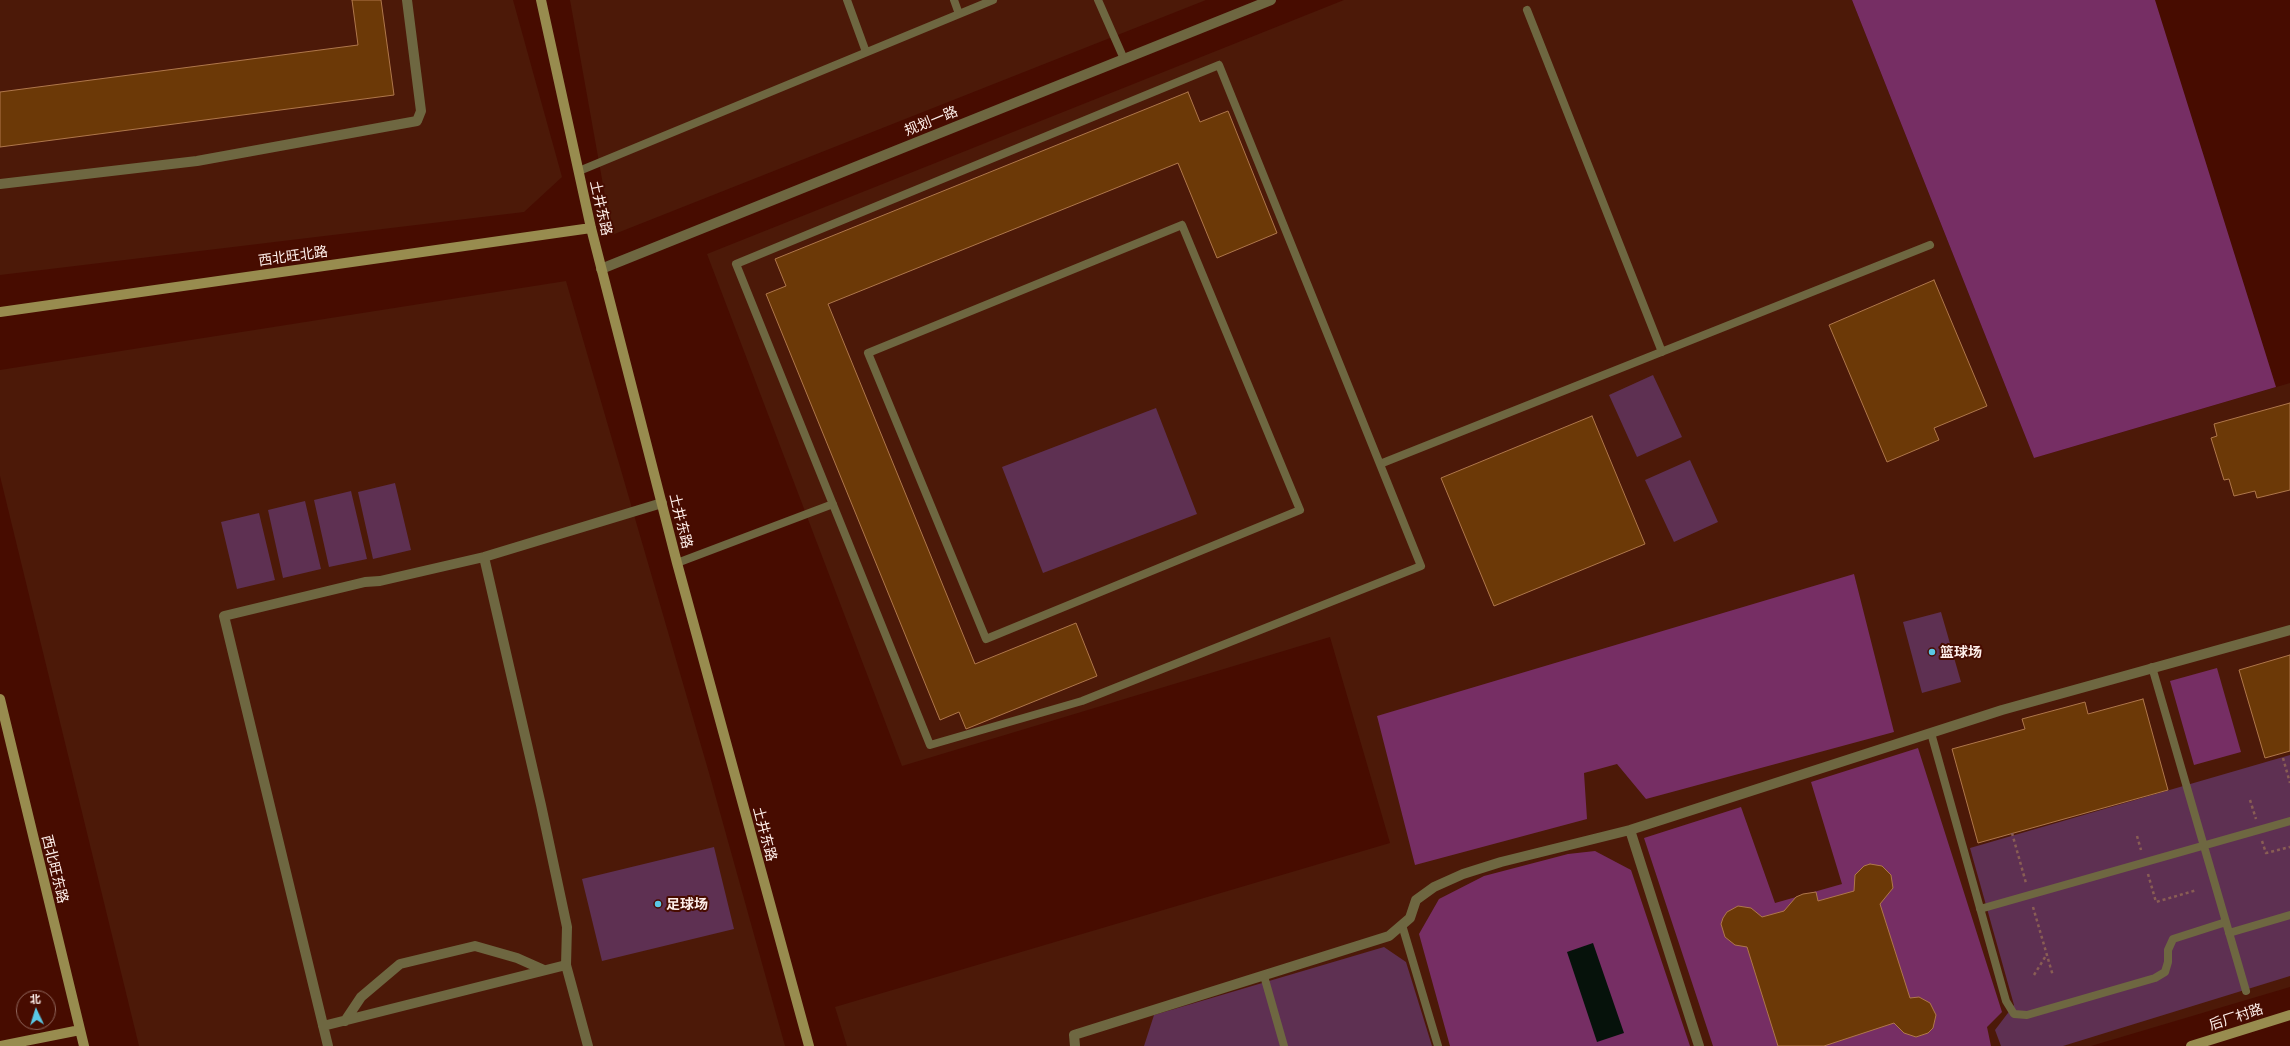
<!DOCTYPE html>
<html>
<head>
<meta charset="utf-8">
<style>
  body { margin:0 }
  #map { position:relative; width:2290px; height:1046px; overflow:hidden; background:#470c00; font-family:Barlow,"Noto Sans SC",sans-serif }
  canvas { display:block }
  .north { position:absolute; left:16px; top:990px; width:40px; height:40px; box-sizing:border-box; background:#470c00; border:1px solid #90675e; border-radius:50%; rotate:356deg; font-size:11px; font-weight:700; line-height:16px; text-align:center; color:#feefea }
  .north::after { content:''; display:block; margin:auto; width:14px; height:18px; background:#5ac8e5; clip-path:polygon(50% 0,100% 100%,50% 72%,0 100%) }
</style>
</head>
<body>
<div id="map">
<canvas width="2290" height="1046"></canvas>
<div class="north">北</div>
</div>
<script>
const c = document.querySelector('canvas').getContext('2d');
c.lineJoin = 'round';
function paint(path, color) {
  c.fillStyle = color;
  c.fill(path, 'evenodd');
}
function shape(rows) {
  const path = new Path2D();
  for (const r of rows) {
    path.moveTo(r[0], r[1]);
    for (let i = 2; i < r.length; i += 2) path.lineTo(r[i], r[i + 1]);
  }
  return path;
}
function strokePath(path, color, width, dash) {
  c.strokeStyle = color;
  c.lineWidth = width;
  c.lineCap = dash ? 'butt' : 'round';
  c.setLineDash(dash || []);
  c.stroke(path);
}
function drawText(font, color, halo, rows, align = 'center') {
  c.font = font + ' Barlow,"Noto Sans SC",sans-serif';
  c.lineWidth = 4;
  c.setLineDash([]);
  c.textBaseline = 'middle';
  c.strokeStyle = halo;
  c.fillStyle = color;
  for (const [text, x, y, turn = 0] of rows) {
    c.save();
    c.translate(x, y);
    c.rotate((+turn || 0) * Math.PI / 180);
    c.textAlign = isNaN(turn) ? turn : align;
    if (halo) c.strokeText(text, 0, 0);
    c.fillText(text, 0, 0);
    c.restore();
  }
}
paint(shape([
  [0,0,513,0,562,177,524,212,0,275],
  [570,0,1206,0,612,235],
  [1344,0,1852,0,2034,458,2290,383,2290,987,2091,1046,847,1046,835,1007,1390,843,1330,637,902,766,707,254],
  [566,281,709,773,785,1046,139,1046,0,476,0,370]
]), '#4c1908');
paint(shape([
  [1653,375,1682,437,1637,457,1609,395],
  [1156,408,1197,514,1043,573,1002,467],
  [1690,460,1718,522,1674,542,1645,480],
  [395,483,411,550,373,559,358,492],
  [351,491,367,559,329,567,314,500],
  [305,501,321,569,283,578,268,510],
  [259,513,275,580,237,589,221,522],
  [1941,612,1961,682,1922,693,1903,622],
  [2290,755,2290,976,2063,1046,2001,1046,1995,1030,2014,1005,1970,848],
  [714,847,734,929,602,961,582,879],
  [1384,947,1406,962,1432,1046,1144,1046,1154,1015]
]), '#5e3052');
paint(shape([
  [1852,0,2155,0,2276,387,2034,458],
  [1854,574,1894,732,1646,799,1617,764,1584,773,1587,819,1415,865,1377,716],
  [2217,668,2241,752,2194,765,2170,681],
  [1918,748,2002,1012,1987,1027,1991,1046,1713,1046,1644,838,1741,807,1775,903,1842,884,1811,782],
  [1595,851,1631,870,1690,1046,1450,1046,1419,934,1439,899,1484,876,1568,854]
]), '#762e64');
paint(shape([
  [1593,943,1624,1033,1597,1042,1567,952]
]), '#06120b');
const building = shape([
  [352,0,381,0,394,95,0,147,0,92,358,45,352,0],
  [1188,92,1200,122,1228,111,1277,233,1217,258,1178,163,828,304,975,664,1076,623,1097,676,966,729,959,712,940,720,766,294,786,286,775,259,1188,92],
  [1934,280,1987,406,1934,428,1939,440,1887,462,1829,325,1934,280],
  [2290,403,2290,490,2257,498,2255,491,2234,496,2229,479,2224,480,2211,438,2217,436,2214,424,2290,403],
  [1592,416,1645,544,1494,606,1441,478,1592,416],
  [2290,655,2290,751,2265,758,2239,670,2290,655],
  [2143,699,2168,790,1978,843,1952,749,2025,729,2022,719,2085,702,2088,714,2143,699],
  [1870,864,1882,866,1891,875,1893,888,1880,904,1910,998,1919,997,1930,1003,1936,1015,1933,1028,1928,1033,1916,1037,1904,1033,1894,1023,1824,1046,1778,1046,1747,947,1735,945,1725,937,1721,924,1723,918,1727,912,1738,906,1751,908,1762,917,1784,911,1796,897,1803,894,1816,892,1818,901,1854,891,1855,875,1864,866,1870,864]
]);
paint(building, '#6c3907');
strokePath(building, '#af774b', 1);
strokePath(shape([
  [2283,758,2290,783],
  [2250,800,2256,819],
  [2012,833,2026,883],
  [2137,836,2141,850],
  [2262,841,2266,853,2290,847],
  [2148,874,2156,902,2197,890],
  [2033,907,2053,976],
  [2034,975,2047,954]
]), '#895d54', 2.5, [3, 3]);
strokePath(shape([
  [847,0,866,52],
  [954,0,959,14],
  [1098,0,1124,59],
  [1527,10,1662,352],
  [1219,65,1421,566,1082,701,930,745,736,264,1219,65],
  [579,171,993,0],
  [1182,225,1300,510,986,639,868,353,1182,225],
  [1380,464,1930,245],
  [677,563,833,504],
  [2152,667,2246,991],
  [1931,733,2006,1001,2014,1014,2027,1015,2155,978,2165,972,2168,962,2168,950,2173,939,2226,922],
  [1980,909,2290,821],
  [1402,925,1438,1046],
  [2229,933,2290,915],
  [1264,976,1284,1046]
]), '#6e6741', 8);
strokePath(shape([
  [0,184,197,161,417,121,421,111,407,0],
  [601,269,1271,0],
  [484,557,541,805,567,927,566,965],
  [1630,830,1699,1046],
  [345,1021,361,997,400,964,475,946,517,958,544,970],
  [323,1026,566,965,588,1046],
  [328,1046,224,616,365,582,380,581,484,557,662,503],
  [1075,1046,1074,1035,1389,936,1410,918,1416,900,1434,887,1463,874,1501,862,1630,830,2002,710,2290,630]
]), '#6e6741', 10);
strokePath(shape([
  [541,0,591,228,677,563,809,1046],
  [0,312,591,228],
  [0,699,84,1046],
  [0,1046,80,1030],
  [2191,1046,2290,1015]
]), '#988c4f', 10);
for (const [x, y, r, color] of [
  [1932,652,4,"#5ac8e5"],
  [658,904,4,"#5ac8e5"]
]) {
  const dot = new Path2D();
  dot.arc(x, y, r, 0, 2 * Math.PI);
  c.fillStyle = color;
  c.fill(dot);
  strokePath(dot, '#470c00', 1.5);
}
drawText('14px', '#feefea', '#470c00', [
  ["规划一路",931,121,-22],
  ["土井东路",601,208,77],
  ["西北旺北路",293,256,-8],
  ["土井东路",681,521,76],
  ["土井东路",765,834,75],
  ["西北旺东路",55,869,76],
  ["后厂村路",2236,1017,-18]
]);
drawText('bold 14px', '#feefea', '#470c00', [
  ["篮球场",1940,652],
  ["足球场",666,904]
], 'left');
</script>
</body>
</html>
